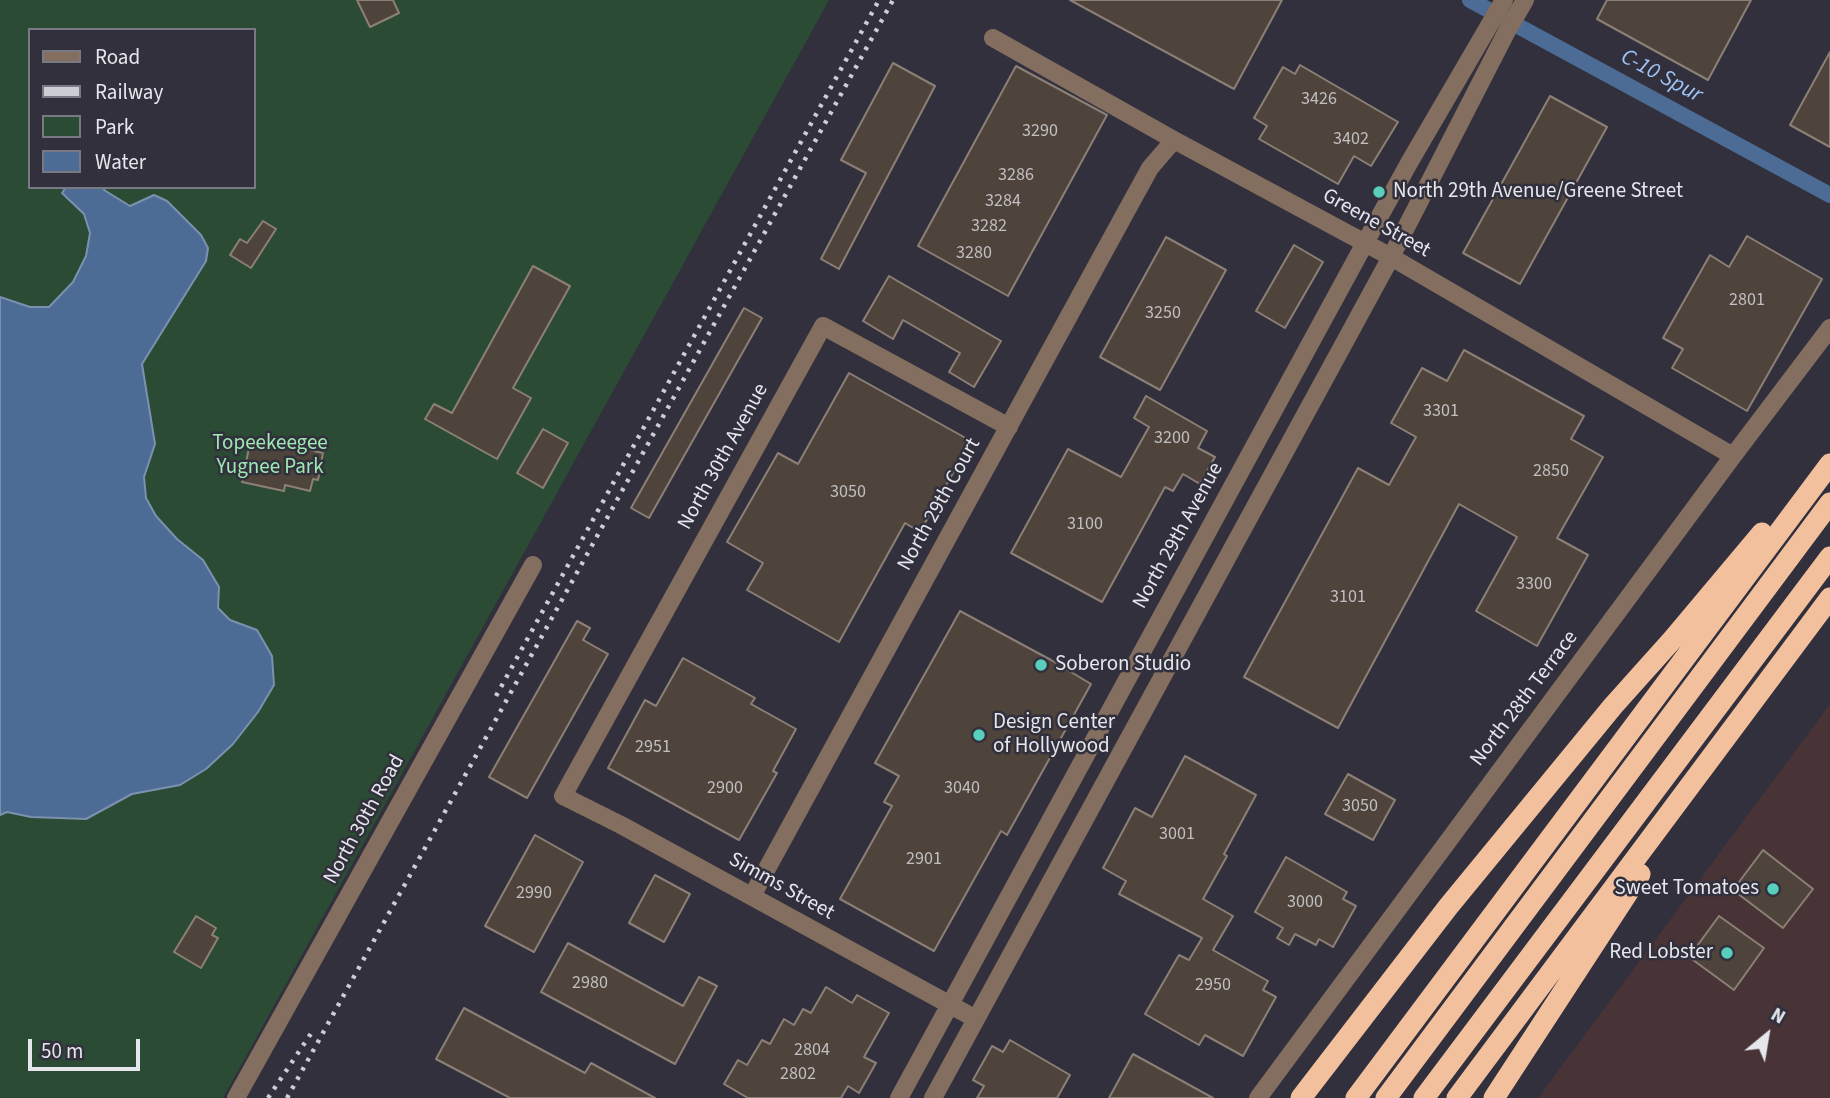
<!DOCTYPE html>
<html>
<head>
<meta charset="utf-8">
<style>
  body { margin:0 }
  #map { position:relative; width:1830px; height:1098px; overflow:hidden; background:#31303c; font-family:"Source Sans 3",sans-serif }
  canvas { display:block }
  .legend { position:absolute; left:28px; top:28px; width:228px; height:161px; box-sizing:border-box; background:#31303c; border:2px solid #797983; margin:0; padding:9px 12px; list-style:none; font-size:21px; color:#e6e6ed }
  .legend li { display:flex; align-items:center; gap:14px; height:35px }
  .legend b { width:35px; border:2px solid #797983 }
  .north { position:absolute; left:1732px; top:1000px; width:70px; height:70px; -webkit-text-stroke:5px #31303c; paint-order:stroke; rotate:30deg; font-size:19px; font-weight:700; line-height:28px; text-align:center; color:#e6e6ed }
  .north::after { content:''; display:block; margin:auto; width:24px; height:32px; background:#e6e6ed; clip-path:polygon(50% 0,100% 100%,50% 72%,0 100%) }
  .scale { position:absolute; left:28px; top:1039px; width:112px; height:32px; box-sizing:border-box; border:4px solid #e6e6ed; border-top:0; padding-left:9px; font-size:21px; line-height:24px; white-space:nowrap; color:#e6e6ed; -webkit-text-stroke:5px #31303c; paint-order:stroke }
</style>
</head>
<body>
<div id="map">
<canvas width="1830" height="1098"></canvas>
<ul class="legend">
<li><b style="height:9px;background:#836e60"></b>Road</li>
<li><b style="height:9px;background:#cdcdd5"></b>Railway</li>
<li><b style="height:19px;background:#2b4b34"></b>Park</li>
<li><b style="height:19px;background:#4d6c95"></b>Water</li>
</ul>
<div class="north">N</div>
<div class="scale">50 m</div>
</div>
<script>
const c = document.querySelector('canvas').getContext('2d');
c.lineJoin = 'round';
function paint(path, color) {
  c.fillStyle = color;
  c.fill(path, 'evenodd');
}
function shape(rows) {
  const path = new Path2D();
  for (const r of rows) {
    path.moveTo(r[0], r[1]);
    for (let i = 2; i < r.length; i += 2) path.lineTo(r[i], r[i + 1]);
  }
  return path;
}
function strokePath(path, color, width, dash) {
  c.strokeStyle = color;
  c.lineWidth = width;
  c.lineCap = dash ? 'butt' : 'round';
  c.setLineDash(dash || []);
  c.stroke(path);
}
function drawText(font, color, halo, rows, align = 'center') {
  c.font = font + ' "Source Sans 3",sans-serif';
  c.lineWidth = 5;
  c.setLineDash([]);
  c.textBaseline = 'middle';
  c.strokeStyle = halo;
  c.fillStyle = color;
  for (const [text, x, y, turn = 0] of rows) {
    c.save();
    c.translate(x, y);
    c.rotate((+turn || 0) * Math.PI / 180);
    c.textAlign = isNaN(turn) ? turn : align;
    if (halo) c.strokeText(text, 0, 0);
    c.fillText(text, 0, 0);
    c.restore();
  }
}
paint(shape([
  [1830,704,1830,1098,1538,1098]
]), '#483336');
paint(shape([
  [0,0,829,0,223,1098,0,1098],
  [30,30,254,30,254,187,30,187]
]), '#2b4b34');
const water = shape([
  [66,187,105,187,104,190,130,206,154,195,167,201,201,235,208,248,206,261,142,364,155,444,144,477,146,498,156,516,177,539,203,560,219,587,218,608,230,620,257,630,272,656,274,685,258,712,233,744,206,769,180,785,132,794,86,819,31,817,7,812,0,815,0,297,30,307,49,307,73,282,86,256,90,233,84,214,62,193,66,187]
]);
paint(water, '#4d6c95');
strokePath(water, '#7b91af', 2);
strokePath(shape([
  [1470,0,1830,195]
]), '#4d6c95', 16);
const building = shape([
  [357,0,393,0,399,13,370,27,357,0],
  [1070,0,1282,0,1234,89,1070,0],
  [1607,0,1751,0,1708,80,1597,19,1607,0],
  [1830,52,1830,147,1790,125,1830,52],
  [893,63,935,86,839,269,821,259,866,173,841,160,893,63],
  [1300,65,1398,122,1371,166,1354,156,1338,184,1259,139,1267,126,1254,118,1283,67,1295,74,1300,65],
  [1016,66,1107,115,1008,296,918,246,1016,66],
  [1550,96,1607,127,1520,284,1463,253,1550,96],
  [263,221,276,229,251,268,230,255,240,239,247,243,263,221],
  [1747,236,1822,279,1747,411,1672,368,1683,349,1663,338,1710,255,1729,267,1747,236],
  [1166,237,1226,270,1160,390,1100,357,1166,237],
  [1294,245,1323,262,1285,328,1256,311,1294,245],
  [533,266,570,286,513,388,531,398,497,459,425,419,434,404,452,413,533,266],
  [889,276,1001,341,974,387,949,372,960,353,903,320,893,339,863,321,889,276],
  [744,308,762,318,649,518,631,508,744,308],
  [1464,350,1584,416,1571,439,1603,457,1557,538,1588,555,1537,646,1476,611,1517,537,1459,504,1338,728,1244,677,1358,468,1389,485,1416,437,1391,423,1422,368,1447,381,1464,350],
  [849,373,971,441,920,532,905,523,839,642,747,590,763,563,727,542,778,453,798,464,849,373],
  [1146,396,1207,431,1198,448,1215,457,1200,484,1183,474,1173,491,1165,487,1102,602,1011,553,1068,449,1121,477,1149,427,1134,418,1146,396],
  [543,429,568,443,543,488,517,473,543,429],
  [251,438,323,453,318,480,313,479,310,491,285,485,284,491,242,482,251,438],
  [960,611,1051,660,1091,684,1007,835,1001,831,934,951,840,899,892,806,884,802,899,776,875,763,960,611],
  [577,621,590,628,583,640,608,654,527,798,489,777,577,621],
  [683,658,755,698,751,704,796,729,773,771,777,773,739,840,608,768,645,700,656,706,683,658],
  [1185,756,1256,795,1224,854,1227,856,1203,899,1233,916,1213,950,1268,981,1263,990,1276,997,1243,1056,1205,1035,1199,1045,1145,1014,1179,955,1189,960,1202,938,1119,894,1126,881,1103,868,1135,808,1152,817,1185,756],
  [1348,774,1395,800,1373,840,1325,814,1348,774],
  [535,835,583,862,534,952,485,926,535,835],
  [1763,850,1813,889,1783,928,1733,890,1763,850],
  [1286,857,1347,892,1343,899,1356,906,1333,947,1319,939,1316,945,1295,934,1289,945,1277,938,1283,928,1255,912,1286,857],
  [655,875,690,894,664,942,629,923,655,875],
  [196,916,216,928,212,935,218,938,201,968,174,952,196,916],
  [1719,916,1764,948,1734,990,1689,957,1719,916],
  [568,943,683,1006,699,977,717,986,675,1064,541,992,568,943],
  [826,987,852,1003,857,995,889,1013,864,1057,876,1063,859,1093,848,1086,841,1098,748,1098,724,1084,738,1060,747,1065,762,1040,770,1044,784,1019,794,1025,803,1009,811,1013,826,987],
  [464,1008,585,1073,591,1063,655,1098,510,1098,436,1059,464,1008],
  [1010,1040,1070,1075,1057,1098,977,1098,984,1086,973,1080,992,1046,1003,1052,1010,1040],
  [1133,1054,1213,1098,1109,1098,1133,1054]
]);
paint(building, '#4f443b');
strokePath(building, '#8c8076', 2);
strokePath(shape([
  [993,38,1174,140,1391,257,1733,456],
  [752,896,1122,219,1150,168,1174,140],
  [976,1019,621,825,563,796,823,326,1009,427],
  [236,1098,533,565],
  [899,1098,1365,243,1409,163,1504,0],
  [933,1098,1391,257,1507,31,1525,0],
  [1258,1098,1733,456,1830,328]
]), '#836e60', 18);
strokePath(shape([
  [1301,1098,1448,907,1613,706,1673,639,1762,533],
  [1356,1098,1830,464],
  [1386,1098,1830,503],
  [1424,1098,1830,557],
  [1457,1098,1830,598],
  [1494,1098,1640,874]
]), '#f3c09d', 21);
strokePath(shape([
  [496,696,879,0],
  [268,1098,312,1032],
  [287,1098,893,0]
]), '#cdcdd5', 4.5, [3.5, 7]);
for (const [x, y, r, color] of [
  [1379,192,7,"#5acebd"],
  [1041,665,7,"#5acebd"],
  [979,735,7,"#5acebd"],
  [1773,889,7,"#5acebd"],
  [1727,953,7,"#5acebd"]
]) {
  const dot = new Path2D();
  dot.arc(x, y, r, 0, 2 * Math.PI);
  c.fillStyle = color;
  c.fill(dot);
  strokePath(dot, '#31303c', 2.5);
}
drawText('18px', '#c0bec0', null, [
  ["3426",1319,100],
  ["3290",1040,132],
  ["3402",1351,140],
  ["3286",1016,176],
  ["3284",1003,202],
  ["3282",989,227],
  ["3280",974,254],
  ["2801",1747,301],
  ["3250",1163,314],
  ["3301",1441,412],
  ["3200",1172,439],
  ["2850",1551,472],
  ["3050",848,493],
  ["3100",1085,525],
  ["3300",1534,585],
  ["3101",1348,598],
  ["2951",653,748],
  ["2900",725,789],
  ["3040",962,789],
  ["3050",1360,807],
  ["3001",1177,835],
  ["2901",924,860],
  ["2990",534,894],
  ["3000",1305,903],
  ["2980",590,984],
  ["2950",1213,986],
  ["2804",812,1051],
  ["2802",798,1075]
]);
drawText('21px', '#e6e6ed', '#31303c', [
  ["North 29th Avenue/Greene Street",1393,192],
  ["Soberon Studio",1055,665],
  ["Design Center",993,723],
  ["of Hollywood",993,747],
  ["Sweet Tomatoes",1759,889,"right"],
  ["Red Lobster",1713,953,"right"]
], 'left');
drawText('21px', '#e6e6ed', '#31303c', [
  ["Greene Street",1376,224,29],
  ["North 30th Avenue",724,457,-61],
  ["North 29th Court",940,505,-61],
  ["North 29th Avenue",1179,536,-61],
  ["North 28th Terrace",1525,699,-53],
  ["North 30th Road",365,820,-61],
  ["Simms Street",781,887,29]
]);
drawText('21px', '#9ee8b2', '#31303c', [
  ["Topeekeegee",270,444],
  ["Yugnee Park",270,468]
]);
drawText('italic 23px', '#9dc3f6', '#31303c', [
  ["C-10 Spur",1661,77,28]
]);
</script>
</body>
</html>
